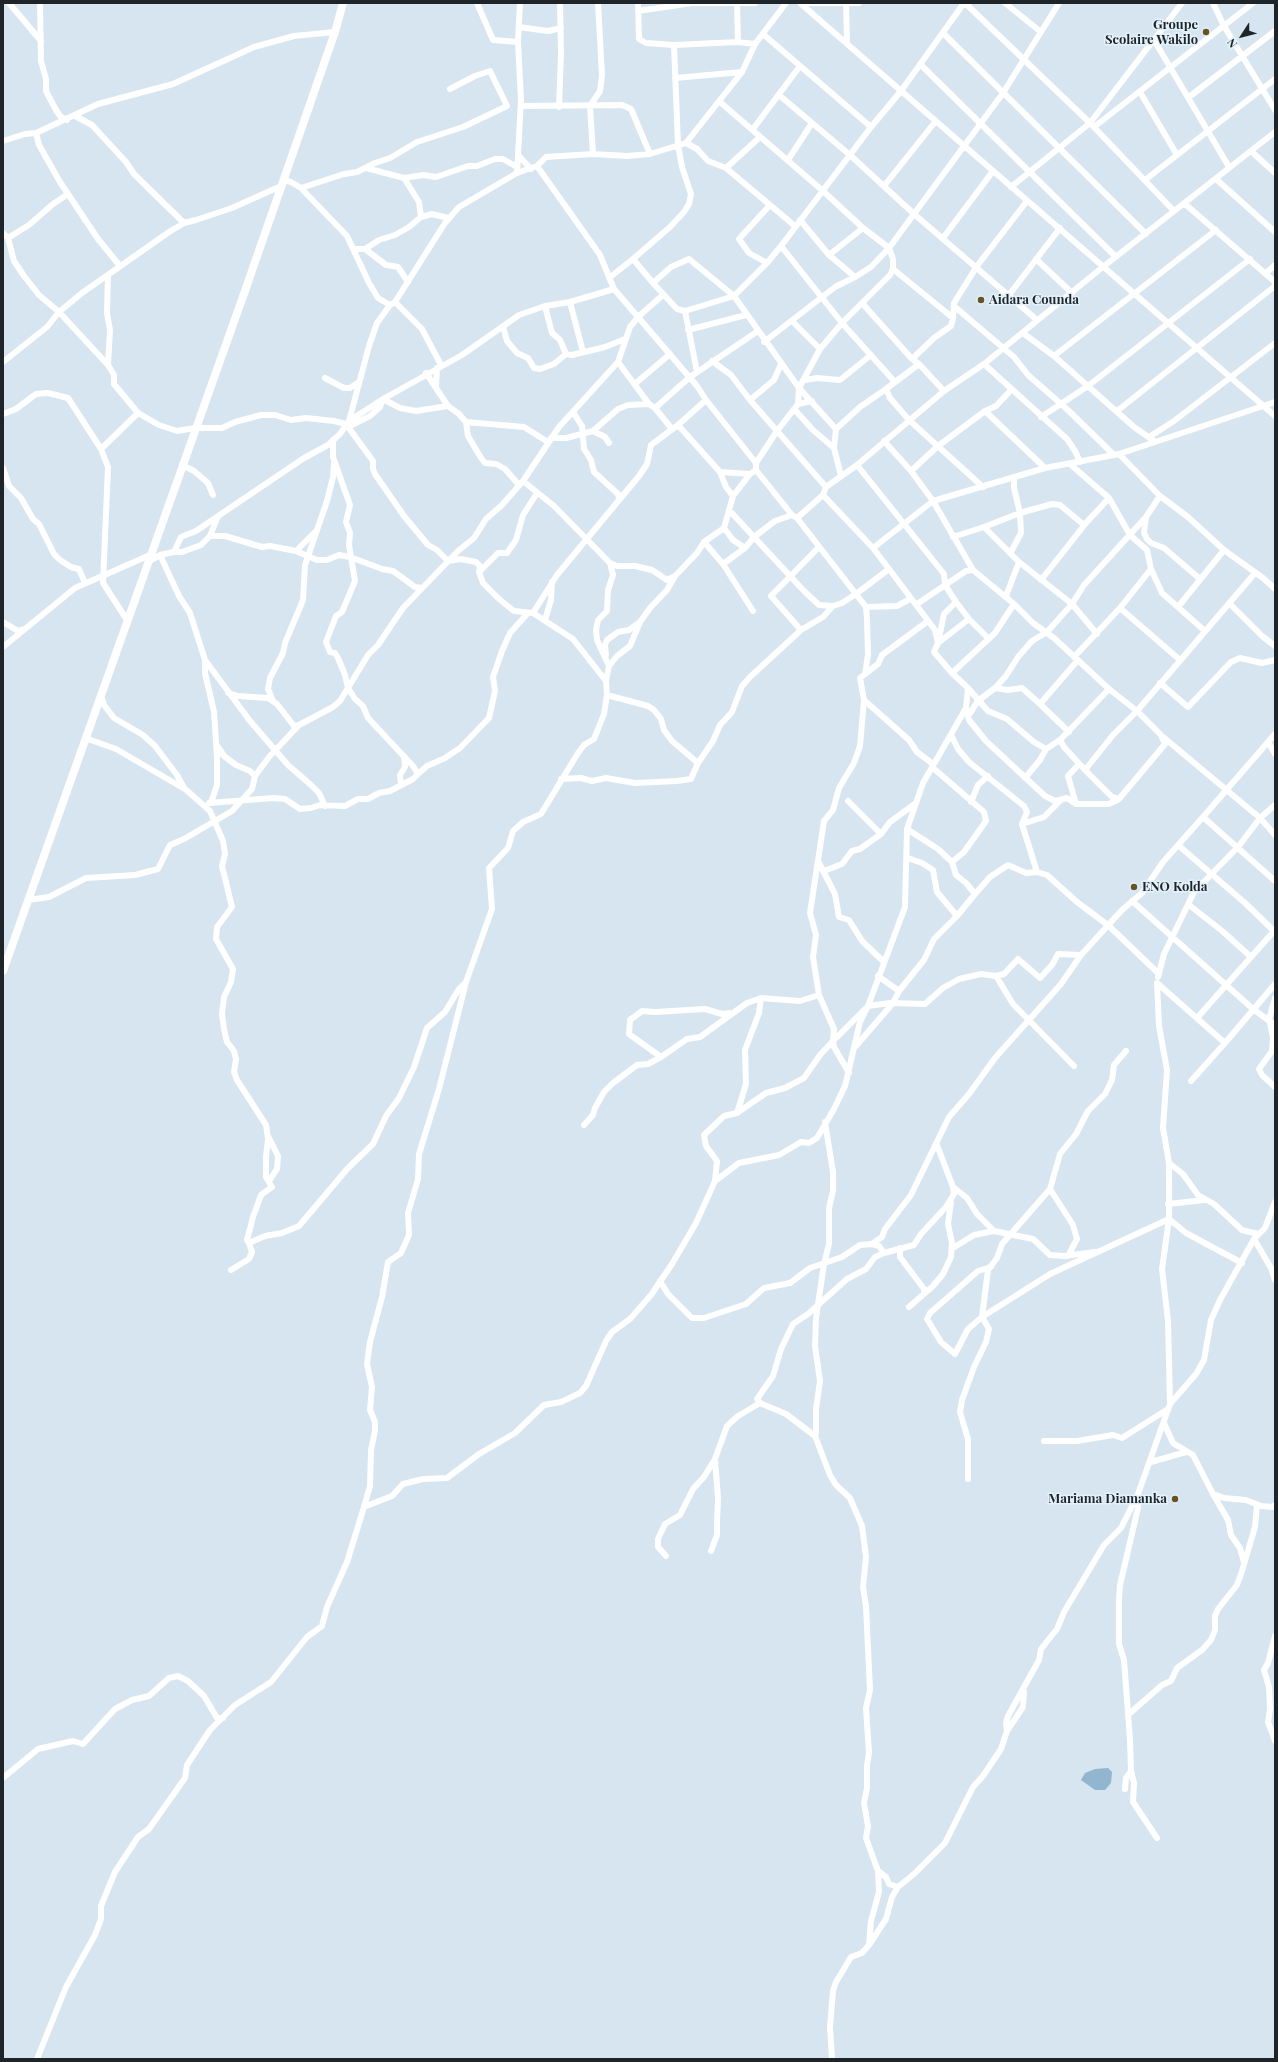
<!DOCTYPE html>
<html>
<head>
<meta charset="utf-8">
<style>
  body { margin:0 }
  #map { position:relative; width:1278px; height:2062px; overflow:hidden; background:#d6e5ef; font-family:"Playfair Display",serif }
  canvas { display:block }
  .frame { position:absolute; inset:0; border:4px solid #1f2428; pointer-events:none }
  .north { position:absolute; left:1222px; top:16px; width:40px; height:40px; -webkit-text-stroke:3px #e3f2fc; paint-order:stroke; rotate:234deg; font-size:11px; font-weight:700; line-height:16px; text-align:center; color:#1f2428 }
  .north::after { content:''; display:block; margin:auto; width:14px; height:18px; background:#1f2428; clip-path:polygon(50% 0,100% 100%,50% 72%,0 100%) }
</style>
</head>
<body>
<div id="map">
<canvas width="1278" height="2062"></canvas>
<div class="frame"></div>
<div class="north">N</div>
</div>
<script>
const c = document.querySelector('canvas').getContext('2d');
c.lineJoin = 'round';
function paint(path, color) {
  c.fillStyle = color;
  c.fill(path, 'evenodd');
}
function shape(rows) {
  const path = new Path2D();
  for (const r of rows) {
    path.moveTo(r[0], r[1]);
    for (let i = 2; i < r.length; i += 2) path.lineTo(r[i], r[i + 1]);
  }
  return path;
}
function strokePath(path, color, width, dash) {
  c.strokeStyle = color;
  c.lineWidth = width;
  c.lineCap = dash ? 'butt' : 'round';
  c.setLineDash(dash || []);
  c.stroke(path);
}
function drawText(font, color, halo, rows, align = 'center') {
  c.font = font + ' "Playfair Display",serif';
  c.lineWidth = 3;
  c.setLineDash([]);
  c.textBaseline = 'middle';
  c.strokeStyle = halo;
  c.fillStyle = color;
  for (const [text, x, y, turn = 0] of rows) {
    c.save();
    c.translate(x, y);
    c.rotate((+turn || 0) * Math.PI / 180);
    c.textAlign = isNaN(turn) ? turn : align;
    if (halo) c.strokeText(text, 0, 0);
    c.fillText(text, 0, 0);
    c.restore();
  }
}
paint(shape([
  [1108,1768,1112,1772,1111,1783,1105,1790,1095,1790,1081,1780,1085,1773,1095,1769]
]), '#92b6cf');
strokePath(shape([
  [9,3,41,41],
  [40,3,41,61,46,79,46,91,56,110,60,116,67,120],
  [477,3,493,40,518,42],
  [638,3,639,39,646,43,674,45,738,42,755,44],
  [737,3,738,42],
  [800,3,1275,416],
  [803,3,859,3],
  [846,3,847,43],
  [965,3,1090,123,1174,211],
  [1005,3,1041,32],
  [1213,3,1224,26,1275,110],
  [638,11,692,3,755,3],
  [519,27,548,31,561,28],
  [943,33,1146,234],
  [763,34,871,127],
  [1154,40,1229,167],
  [920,64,1116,257],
  [675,78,742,72],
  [1140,92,1177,155],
  [779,95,850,155,914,214,1037,320],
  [1189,97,1275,31],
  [720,102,823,191,863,228,889,248,893,259,893,269,890,275,842,323,820,349,799,388,798,404,777,431,756,463,756,470,792,515,797,518],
  [521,106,622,105,631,109,650,154],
  [559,107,561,54,560,3],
  [75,116,92,125,126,162,134,174,184,223],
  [1094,127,1253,3],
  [753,129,800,66],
  [36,133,39,145,60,182,98,239,120,266],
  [3,141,25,134,36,133,98,104,173,84,254,47,294,36,335,32],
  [686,143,697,149,708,161,726,168,795,226],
  [1251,151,1275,173],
  [593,154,590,106,600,91,602,75,598,3],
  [519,156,531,169],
  [788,160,812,123],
  [537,166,600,255,614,289],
  [366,168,404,178,423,175,436,177,468,166,477,166,495,159,503,159,517,167],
  [726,168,760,137],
  [517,173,521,100,518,42,520,3],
  [404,178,419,202,421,217],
  [1216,179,1275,232],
  [283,180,291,182,301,188,347,236,369,283,378,298,390,305],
  [1145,180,1275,79],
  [884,186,935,122],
  [1011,187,1090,123,1182,3],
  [301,188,344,174,357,172,375,163,390,158,417,142,463,127,507,106,490,71,475,76,450,89],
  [1185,204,1275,282],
  [800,220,829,255,855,277],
  [3,233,8,238,14,261,24,276,39,295,59,312,108,365,114,375,114,384,138,413,159,425,177,431,195,428,222,428,235,422,261,415,275,415,291,420,306,418,334,421,346,424,373,461,373,469,375,474,404,516,428,545,437,550,448,561],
  [8,238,29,225,53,204,68,194],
  [943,238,993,171],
  [781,246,842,323,894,381],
  [355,249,365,249,379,240,395,235,409,227,421,217,432,214,448,218],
  [365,249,386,265,398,267,408,282],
  [829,255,863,228],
  [1036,259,1072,293],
  [767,263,749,253,739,239,770,205],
  [893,269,953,318],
  [1266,273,1275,265],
  [609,278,633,259],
  [653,283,633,259,670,227,684,212,689,204,691,194,682,167,678,145,674,45],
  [1009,295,1060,228],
  [395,302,422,329,441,365],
  [570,302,583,352],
  [862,303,912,359,919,364,944,391],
  [545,306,552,333,560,340,566,354,572,355,605,347,625,339],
  [955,307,1014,357,1028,375,1069,411,1114,455],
  [685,311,697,372],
  [792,321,820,349],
  [503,326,507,341,517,353,528,358,534,368,540,369,554,364,566,354],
  [688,330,746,315],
  [1023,333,1054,356,1134,427,1154,441],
  [764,342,835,287,855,277,871,267,889,248,1003,93,1059,3],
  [1054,356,1216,230],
  [912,359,934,338,951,326,953,318,954,303,977,266,1027,201],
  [712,361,731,375,750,400,826,487],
  [3,362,47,327,59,312,82,293,169,232,184,223,196,220,232,208,281,186],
  [618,362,649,404,655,408,690,377,758,331],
  [919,364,886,389,890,398,909,420,983,487],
  [984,364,1067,439,1075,451,1080,462],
  [108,365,110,330,107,313,108,275],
  [426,373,448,406,459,414,466,422,524,427,548,442],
  [325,378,344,388,350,388,359,382],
  [805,380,817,378,840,380,871,355],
  [636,383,670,354],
  [436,388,437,368],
  [750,400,774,380,781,364],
  [798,404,812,401],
  [655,408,672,429],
  [794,409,813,430,834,448],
  [985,411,1045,468],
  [1117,411,1275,286],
  [573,412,582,426,584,449,591,460,594,472,618,494,619,499],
  [3,414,16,409,36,394,48,393,68,398,101,449],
  [1041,417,1088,386,1250,259],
  [349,421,369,346,377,323,390,305,395,302,445,223,459,207,517,173,537,166,546,157,593,154,627,156,650,154,686,143,742,72,755,44,786,3],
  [466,422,468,436,481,458,485,463,496,464,505,469,519,485],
  [678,425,720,472,726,487,733,496],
  [348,427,370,416,380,407,383,399,400,408,416,411,448,406],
  [836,429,860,407,886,389],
  [593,431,605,437,609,443],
  [1149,437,1174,421,1275,343],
  [551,438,566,438,593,431,618,409,628,405,649,404],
  [333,440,333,457,350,505,346,522,350,533,349,545,355,581,342,612,336,616,326,642,330,652,335,653,338,658,345,675,348,688,355,699,363,706,368,718,413,766,418,774,427,766,445,758,460,748,489,718,495,691,493,677,502,651,510,633,528,613],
  [1119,454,1160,496,1188,517,1224,550,1263,578,1275,589],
  [1070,464,1109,498,1130,535,1147,550,1151,569,1162,593,1205,631],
  [182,465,194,471,208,483,213,495],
  [857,465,944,574,945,585,956,602,969,619,989,639],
  [3,468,9,486,21,498,33,519,39,524,54,554,60,560,71,567,79,569,85,583],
  [911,471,938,446,985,411,996,406,1012,389],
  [720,472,750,474],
  [841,476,834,448,836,429,799,388,734,296,689,259,671,267,653,283,677,309,685,311,734,296,767,263,781,246,871,127,901,91,964,3],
  [729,510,804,591,819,605,833,606],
  [1146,517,1144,533,1147,539,1151,543,1164,548,1200,579],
  [984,527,1019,562,1072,604,1097,634],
  [210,536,225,536,262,547,270,546,296,551,317,560,327,560,339,555,350,557,382,569,393,571,415,587,422,588],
  [953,537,984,527,1020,513,1052,504,1060,505,1084,525],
  [704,542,723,564,753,611],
  [745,548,733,540,724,528,733,496,750,474,756,470],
  [818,548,771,596,801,630,823,617,833,606,842,603,856,594,889,569,873,548,823,495],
  [873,548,933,501,911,471,884,441],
  [296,551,315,532],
  [174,552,181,537,196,531,304,458,328,445,340,434,349,421,383,399,462,355,519,315,545,306,570,302,614,289,697,386,706,400,756,463],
  [1011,552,1021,533,1020,513,1014,488,1014,478],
  [160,555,179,596,190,613,205,660,205,673,214,712,217,757,217,785,211,803],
  [448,561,461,559,476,562,480,566,479,572,483,583,499,599,514,611,533,613,573,639,606,681],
  [148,562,160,555,174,552,182,552,201,545,210,536,218,516],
  [610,563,617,566,635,566,652,570,667,580,675,576,697,553,704,542,724,528],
  [723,564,745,548,754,537,775,521,792,515],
  [889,569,935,630,938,643,969,619],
  [479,572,498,553,507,553,516,540,523,515,537,493],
  [1041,580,1086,523,1109,498],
  [1006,596,1019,562],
  [1229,603,1262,636,1275,646],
  [917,604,966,571,973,570],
  [866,607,897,606,910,599],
  [1178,607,1224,550],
  [1120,608,1180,660],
  [533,613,557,575,639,476,647,464,651,445,678,425,706,400],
  [127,620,103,583,108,467,101,449,138,413],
  [545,620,551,600,552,582],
  [3,622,18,631,25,629],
  [3,647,75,588,150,555],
  [606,655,605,645,607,640,618,632,629,630,640,622],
  [1074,657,1120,608,1151,569],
  [205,660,250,721,288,765,311,785,319,793,325,806],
  [609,666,617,656,630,646,640,622,650,608,667,590,675,576],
  [952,673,934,652,938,643,944,614,956,602],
  [865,674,878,664,882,655,928,621],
  [1160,683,1188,707,1231,662,1240,658,1262,663,1275,660],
  [968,688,988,711,1007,719,1034,742,1046,749,1060,740,1109,689],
  [995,688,1006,676,1018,657,1032,641,1047,632,1072,604,1084,585,1146,517,1160,496],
  [228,693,238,696,268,698,277,704,294,726,299,725],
  [101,695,104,705,114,718,143,735,155,746,177,775,184,788,210,811,223,841,225,854,222,866,232,907,217,927,216,939,233,969,231,982,224,997,222,1014,224,1029,227,1042,234,1051,236,1059,234,1072,237,1080,266,1125,268,1139,266,1157,266,1177,272,1187,261,1195,253,1217,247,1240,249,1243,265,1236,282,1233,299,1226,348,1168,373,1144,386,1116,399,1098,414,1067,427,1028,445,1012,459,989,466,982],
  [607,695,648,706,654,710,661,719,664,730,672,741,698,763,713,741,720,725,732,712,742,686,750,677,801,630],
  [864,700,909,740,917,752,933,764],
  [273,701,268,689,270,678,283,653,285,643,303,600,305,565,327,501,333,477,334,464],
  [966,708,969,720,986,741,1045,796,1055,801,1067,798,1076,804,1109,804,1119,799,1165,744,1161,735,1137,711,1109,689,1054,638,1033,623,1014,604],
  [968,716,978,701,995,688,1008,690,1022,688,1040,704],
  [1069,732,1040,704,1078,660],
  [1275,734,1203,817,1275,881],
  [951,735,958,749,969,762,1024,806,1027,812,1022,824,1037,872,1047,875,1077,902,1109,926,1159,974],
  [1162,736,1260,818,1275,835],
  [85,738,116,749,183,788],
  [1060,740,1064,747,1085,770,1112,797,1119,799],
  [1268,742,1275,754],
  [218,747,224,756,236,765,250,771,255,776],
  [932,767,984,812,986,821,964,852,952,862],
  [1085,770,1113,735,1137,711,1255,573],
  [1025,778,1040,760,1046,749],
  [561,779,581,778,592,781,606,778,635,783,677,781,691,779,698,763],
  [401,785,400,775,405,767,404,756],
  [848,801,881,834],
  [971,802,978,785,988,776],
  [209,803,273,798,285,799,300,809,311,808,320,805,345,806,358,799,368,799,379,793,390,791,413,779,418,774],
  [1076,804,1068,776,1079,764],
  [1022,824,1044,817,1061,800],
  [907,829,938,849,952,862,956,875,966,883,975,894,990,877,1008,865,1026,873,1037,872],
  [1178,845,1245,903,1275,932],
  [908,858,922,863,933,870,937,892,957,916],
  [819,863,835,894,839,917,849,920,862,941,884,962],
  [824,871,842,864,852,851,860,849,881,834,890,822,916,803],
  [28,900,49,897,86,878,135,875,158,869,170,845,184,839,232,811,252,789,255,776,269,757,299,725,333,707,340,701,368,655,378,645,403,608,458,551,474,538,486,519,502,505,523,481,559,427,618,362,630,327,639,316,663,295],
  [1132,901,1253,1009,1275,1025],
  [1189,905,1221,930,1251,957],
  [878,976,899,991,924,960,934,939,957,916,975,894],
  [996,976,1013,1004,1074,1066],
  [1158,977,1164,954,1194,892,1238,847,1260,818,1275,805],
  [1275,998,1269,1019,1273,1037,1272,1051,1259,1069,1262,1075,1275,1087],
  [1197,1018,1274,931],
  [856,1046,893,1003,899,991],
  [661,1057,629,1034,630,1020,642,1011,655,1012,705,1009,722,1014,730,1013],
  [849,1073,834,1047,833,1041,868,1006,890,1003,925,1004,943,988,959,979,981,974,996,976,1004,974,1018,959,1040,978,1052,965,1058,954,1081,955,1122,910,1142,893,1163,862,1203,817],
  [1191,1081,1225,1043],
  [737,1113,746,1084,745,1050,759,1013,761,998],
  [584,1125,593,1115,595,1108,604,1092,613,1083,637,1065,648,1064,661,1057,687,1039,700,1037,747,1003,761,998,800,1001,819,995],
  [268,1136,278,1156,277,1169,269,1181],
  [1169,1163,1183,1174,1198,1195,1214,1204,1242,1230,1258,1234],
  [715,1181,717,1161,706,1146,704,1135,724,1116,737,1113,766,1093,785,1088,804,1078,820,1055,833,1041,834,1029,819,995,813,957,816,935,810,913,824,821,833,810,839,788,854,763,860,746,864,700,860,678,865,674,868,655,867,619,866,607,797,518,823,495,826,487,857,465,944,391,984,364,1104,266,1275,132],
  [953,1187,967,1198,977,1214,994,1231,1033,1239,1050,1255,1064,1256,1095,1252],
  [1050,1189,1073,1225,1077,1239,1068,1256],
  [1168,1204,1205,1200],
  [1254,1239,1271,1268,1275,1280],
  [872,1244,882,1237,885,1229,911,1195,949,1117,969,1094,995,1058,1061,984,1081,955],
  [900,1248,900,1257,924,1289,924,1294],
  [953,1248,974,1235,994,1231],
  [991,1267,978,1271,930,1313,927,1319,941,1342,955,1354,968,1329,982,1317,1050,1274,1169,1219,1186,1233,1242,1263],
  [231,1270,249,1259,252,1252,249,1243],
  [660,1281,668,1294,692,1318,704,1318,746,1304,764,1288,790,1283,810,1268,842,1257,860,1245,872,1244,879,1246,884,1253,914,1245,921,1234,946,1207,954,1194,953,1187,937,1145],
  [909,1307,933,1286,943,1274,951,1257,952,1243,948,1224,951,1202],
  [1170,1404,1196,1374,1204,1360,1211,1320,1220,1300,1254,1239,1265,1228,1275,1202],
  [1164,1423,1173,1443,1193,1455,1213,1494,1224,1498,1246,1500,1261,1506,1272,1507,1275,1505],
  [816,1433,816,1409,820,1381,815,1346,816,1318,824,1264,829,1244,829,1208,833,1191,833,1172,825,1122],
  [1044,1441,1077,1441,1113,1435,1122,1438,1168,1409],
  [1151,1462,1186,1452],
  [968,1479,968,1439,960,1412,962,1400,974,1367,986,1342,989,1329,982,1317,988,1270,997,1258,1002,1244,1050,1189,1060,1154,1076,1134,1088,1111,1105,1094,1112,1080,1114,1065,1126,1051],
  [1213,1494,1228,1520,1231,1535,1240,1548,1244,1563],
  [364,1507,392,1496,403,1484,423,1479,447,1478,479,1454,515,1433,544,1405,561,1402,580,1393,586,1386,606,1341,612,1332,630,1319,651,1295,672,1264,696,1223,715,1181,739,1163,779,1155,801,1142,809,1143,817,1138,834,1109,845,1086,860,1022,868,1006,905,907,907,829,923,783,966,708,968,688,952,673,995,633,1014,604,973,570,933,501,1045,468,1119,454,1275,402],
  [711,1551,717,1535,717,1523,718,1498,715,1459],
  [666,1556,658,1547,658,1539,665,1524,680,1515,693,1489,704,1477,715,1459,727,1426,738,1416,760,1403],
  [1275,1636,1268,1663,1264,1670,1269,1687,1270,1709,1268,1722,1275,1741],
  [1129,1714,1162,1685,1171,1681,1177,1668,1202,1650,1211,1640,1215,1630,1215,1616,1218,1609,1237,1585,1242,1571,1255,1527,1257,1505],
  [1007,1731,1023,1707,1024,1692],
  [1131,1771,1134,1783,1133,1802,1157,1838],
  [3,1778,38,1749,73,1741,83,1744,115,1709,132,1700,149,1696,169,1678,178,1676,188,1681,204,1696,217,1718,223,1718],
  [1125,1789,1126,1778,1131,1771,1130,1740,1124,1660,1119,1644,1119,1599,1120,1585,1138,1508,1138,1496],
  [878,1871,886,1877,889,1884,898,1887],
  [869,1945,886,1919,892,1897,898,1887,914,1874,945,1843,973,1787,983,1776,1001,1749,1007,1731,1006,1723,1008,1716,1039,1660,1041,1649,1057,1629,1064,1612,1104,1545,1121,1528,1138,1494,1170,1404,1168,1321,1162,1269,1169,1219,1169,1163,1163,1128,1167,1070,1159,1026,1157,983,1225,1043,1275,984],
  [37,2059,66,1987,95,1935,101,1919,101,1906,115,1872,138,1837,149,1829,185,1778,187,1765,210,1730,235,1705,271,1682,307,1637,322,1626,327,1607,347,1562,364,1507,370,1486,371,1450,375,1431,375,1422,370,1410,372,1387,367,1364,370,1342,382,1297,388,1262,401,1253,409,1235,408,1213,418,1179,419,1154,439,1089,466,982,492,909,489,868,508,848,513,831,523,822,541,814,578,753,584,745,594,739,604,714,607,695,606,681,609,666,597,640,596,630,598,620,607,611,608,590,613,575,610,563,554,506,523,481],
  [832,2059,830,2027,833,1991,836,1982,851,1957,862,1953,869,1945,871,1921,879,1892,878,1871,866,1838,868,1826,864,1803,867,1788,867,1765,869,1753,866,1708,870,1690,866,1606,863,1587,866,1557,862,1526,850,1498,836,1485,830,1475,815,1436,786,1414,760,1403,757,1399,773,1376,781,1349,793,1324,808,1314,847,1279,866,1269,875,1257,884,1253]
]), '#fff', 6);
strokePath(shape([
  [3,971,246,288,335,32,343,3]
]), '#fff', 8);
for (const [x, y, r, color] of [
  [1206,32,4,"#665321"],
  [981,300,4,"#665321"],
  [1134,887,4,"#665321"],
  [1175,1499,4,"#665321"]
]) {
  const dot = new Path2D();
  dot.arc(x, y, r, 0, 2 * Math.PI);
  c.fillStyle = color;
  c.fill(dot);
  strokePath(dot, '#e3f2fc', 1.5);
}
drawText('bold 13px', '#1f2428', '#e3f2fc', [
  ["Groupe",1198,25],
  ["Scolaire Wakilo",1198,40],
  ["Aidara Counda",989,300,"left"],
  ["ENO Kolda",1142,887,"left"],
  ["Mariama Diamanka",1167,1499]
], 'right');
</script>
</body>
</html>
